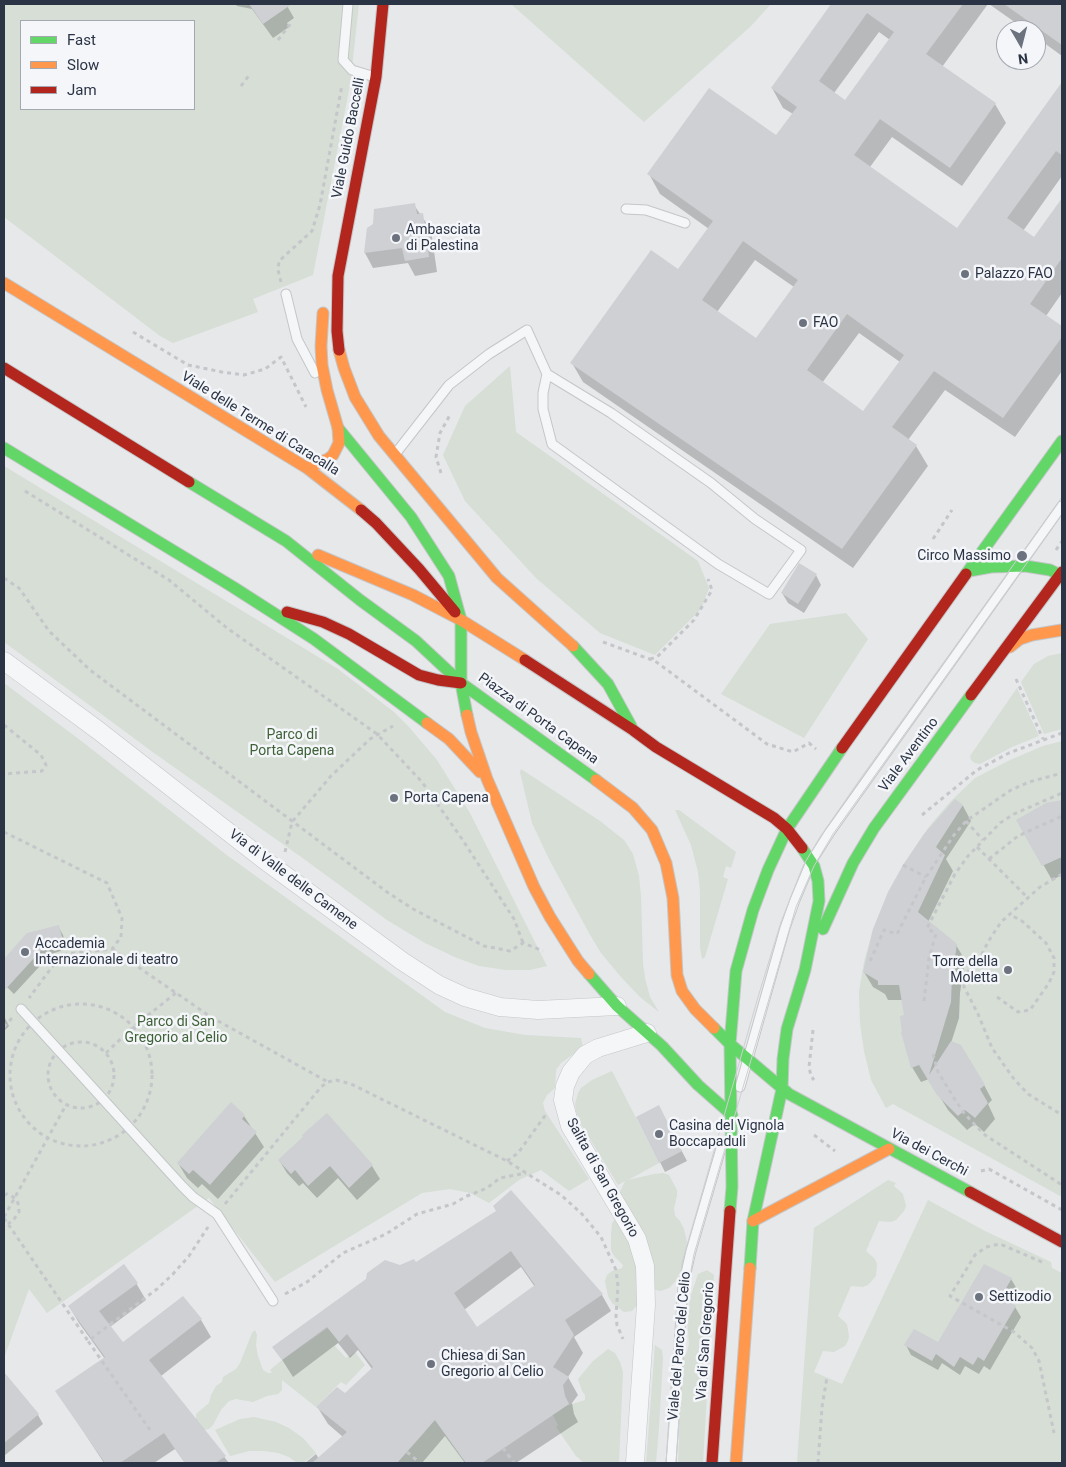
<!DOCTYPE html>
<html>
<head>
<meta charset="utf-8">
<style>
  body { margin:0 }
  #map { position:relative; width:1066px; height:1467px; overflow:hidden; background:#e6e8ea; font-family:Roboto,sans-serif }
  canvas { display:block }
  .frame { position:absolute; inset:0; border:5px solid #2b3445; pointer-events:none }
  .legend { position:absolute; left:20px; top:20px; width:175px; height:90px; box-sizing:border-box; background:#f4f6f9; border:1px solid #a4a8b1; margin:0; padding:6px 9px; list-style:none; font-size:15px; color:#2b3445 }
  .legend li { display:flex; align-items:center; gap:10px; height:25px }
  .legend b { width:25px; border:1px solid #a4a8b1 }
  .north { position:absolute; left:996px; top:20px; width:50px; height:50px; box-sizing:border-box; background:#f4f6f9; border:1px solid #a4a8b1; border-radius:50%; rotate:172deg; font-size:14px; font-weight:700; line-height:20px; text-align:center; color:#2b3445 }
  .north::after { content:''; display:block; margin:auto; width:18px; height:22px; background:#6c737f; clip-path:polygon(50% 0,100% 100%,50% 72%,0 100%) }
</style>
</head>
<body>
<div id="map">
<canvas width="1066" height="1467"></canvas>
<div class="frame"></div>
<ul class="legend">
<li><b style="height:6px;background:#63d668"></b>Fast</li>
<li><b style="height:6px;background:#ff974d"></b>Slow</li>
<li><b style="height:6px;background:#b3261e"></b>Jam</li>
</ul>
<div class="north">N</div>
</div>
<script>
const c = document.querySelector('canvas').getContext('2d');
c.lineJoin = 'round';
function paint(path, color) {
  c.fillStyle = color;
  c.fill(path, 'evenodd');
}
function shape(rows) {
  const path = new Path2D();
  for (const r of rows) {
    if (r.length === 3) {
      path.moveTo(r[0] + r[2], r[1]);
      path.arc(r[0], r[1], r[2], 0, 2 * Math.PI);
      continue;
    }
    path.moveTo(r[0], r[1]);
    for (let i = 2; i < r.length; i += 2) path.lineTo(r[i], r[i + 1]);
  }
  return path;
}
function strokePath(path, color, width, dash) {
  c.strokeStyle = color;
  c.lineWidth = width;
  c.lineCap = dash ? 'butt' : 'round';
  c.setLineDash(dash || []);
  c.stroke(path);
}
function drawText(font, color, halo, rows, align = 'center') {
  c.font = font + ' Roboto,sans-serif';
  c.lineWidth = 5;
  c.setLineDash([]);
  c.textBaseline = 'middle';
  c.strokeStyle = halo;
  c.fillStyle = color;
  for (const [text, x, y, turn = 0] of rows) {
    c.save();
    c.translate(x, y);
    c.rotate((+turn || 0) * Math.PI / 180);
    c.textAlign = isNaN(turn) ? turn : align;
    if (halo) c.strokeText(text, 0, 0);
    c.fillText(text, 0, 0);
    c.restore();
  }
}
paint(shape([
  [4,4,359,4,350,85,313,275,253,299,258,312,173,343,160,336,4,217],
  [21,21,194,21,194,109,21,109],
  [511,4,771,4,751,26,644,122],
  [510,366,516,432,698,561,709,588,701,609,655,655,600,633,536,578,465,501,443,455,465,406],
  [4,466,338,669,394,712,409,727,437,760,470,813,547,966,530,970,506,970,479,966,457,958,425,943,387,920,304,859,154,753,4,642],
  [846,613,868,639,804,738,721,694,770,624],
  [1062,653,1062,729,1044,734,1021,682,1034,664,1048,656],
  [4,683,80,740,228,856,445,1012,485,1028,525,1035,581,1038,583,1047,561,1063,556,1070,555,1088,547,1095,543,1103,545,1111,589,1179,569,1191,541,1170,519,1180,489,1203,470,1193,450,1189,422,1193,275,1282,209,1198,47,1313,29,1289,4,1358],
  [1017,688,1039,736,1012,747,980,764,975,763,971,760,970,756],
  [1062,741,1062,1197,893,1104,886,1108,871,1080,864,1051,860,1023,859,992,864,962,873,929,903,865,928,828,950,802,975,778,1010,760,1043,746],
  [521,769,600,821,624,840,633,854,639,876,641,896,643,964,645,978,650,997,659,1012,640,997,621,977,601,953,589,933,549,859,532,823,520,772],
  [675,810,679,810,736,852,731,868,726,866,723,877,728,879,705,957,702,959,700,947,700,891,698,872,691,845],
  [612,1071,659,1163,628,1180,654,1174,663,1173,669,1175,677,1190,677,1196,674,1208,675,1216,680,1221,684,1229,687,1242,684,1265,675,1282,669,1288,661,1291,651,1289,632,1311,624,1312,612,1303,608,1296,605,1281,607,1275,612,1271,622,1268,623,1265,614,1256,611,1250,611,1236,612,1223,616,1218,619,1194,625,1181,618,1185,582,1126,576,1111,575,1104,578,1093,581,1088,592,1080],
  [888,1180,896,1183,894,1186,903,1194,906,1206,904,1211,896,1220,891,1222,879,1221,866,1251,875,1259,877,1264,876,1276,868,1285,863,1287,851,1286,838,1316,847,1324,849,1336,848,1341,845,1346,834,1352,823,1351,814,1372,842,1384,928,1200,985,1231,1051,1262,1052,1268,1062,1273,1062,1463,797,1463,814,1228],
  [707,1270,714,1275,703,1463,678,1463,679,1435,677,1418,682,1398,680,1380,682,1360,687,1352,689,1344,687,1319,691,1295,698,1274],
  [328,1328,339,1342,335,1346,346,1358,355,1352,365,1365,346,1385,341,1382,316,1407,282,1380,282,1390,278,1394,267,1396,253,1402,236,1399,229,1401,221,1410,213,1425,209,1429,204,1430,196,1420,196,1414,209,1403,211,1395,216,1386,222,1382,223,1377,236,1369,240,1363,252,1333,255,1330,257,1335,256,1345,258,1356,263,1370,268,1373,272,1373,270,1370,282,1360],
  [655,1345,662,1350,663,1359,659,1427,656,1463,646,1463],
  [608,1349,615,1353,620,1362,623,1372,619,1463,584,1463,576,1456,556,1427,558,1425,553,1415,566,1406,585,1400,585,1395,582,1391,578,1379,593,1361],
  [254,1417,276,1422,289,1428,303,1438,316,1453,303,1463,297,1463,289,1457,278,1453,264,1451,249,1451,230,1456,215,1430,240,1419],
  [434,1419,466,1463,397,1463,425,1432,422,1428]
]), '#d6ded6');
paint(shape([
  [235,4,286,4,294,18,287,23,289,27,273,38,252,9,237,6],
  [833,4,988,4,942,67,995,104,1006,123,962,186,892,137,870,167,958,230,1062,84,1062,176,1023,231,1034,239,1062,200,1062,293,1046,316,1062,327,1062,371,1015,437,945,390,908,440,916,446,928,466,853,568,583,382,572,363,679,271,709,229,660,194,649,174,776,137,793,114,783,108,772,88],
  [879,32,890,40,846,102,834,93],
  [755,260,794,287,756,340,717,312],
  [859,333,900,362,863,412,822,383],
  [989,4,1062,4,1062,56,1036,37,1036,30,1026,30],
  [414,205,431,230,437,272,415,276,408,263,373,268,365,253,368,228],
  [816,575,821,585,804,613,788,603,782,593],
  [955,801,963,806,971,821,946,859,953,871,928,922,956,945,965,960,960,993,959,1018,951,1043,984,1085,992,1100,988,1104,995,1119,984,1132,975,1124,967,1130,948,1110,929,1079,921,1082,912,1067,903,1000,888,1000,885,994,873,987,864,972,874,930],
  [1062,801,1062,875,1052,880,1018,820,1047,805],
  [58,926,63,935,67,949,51,954,14,994,4,984,4,960,28,935],
  [4,1016,9,1026,4,1031],
  [327,1115,372,1166,380,1179,357,1200,338,1178,317,1198,303,1183,299,1186,287,1173,279,1160],
  [244,1116,264,1147,218,1199,202,1184,198,1188,187,1178,178,1163],
  [664,1117,687,1161,665,1172,660,1162],
  [497,1212,602,1295,611,1311,574,1337,583,1353,568,1377,578,1395,572,1403,574,1414,578,1422,516,1463,465,1463,445,1436,422,1463,305,1463,316,1454,319,1459,343,1437,328,1424,318,1408,345,1395,372,1369,358,1350,350,1358,338,1343,293,1377,274,1347,401,1266,415,1264],
  [521,1267,535,1287,477,1329,464,1310],
  [1011,1279,1017,1289,1008,1303,1015,1307,1021,1317,990,1370,984,1366,979,1374,965,1366,960,1375,942,1363,938,1370,911,1355,906,1345,938,1344],
  [136,1283,146,1300,110,1327,123,1344,183,1298,201,1320,211,1337,161,1376,229,1463,185,1463,175,1449,154,1463,104,1463,57,1391,105,1359,79,1323,69,1306],
  [8,1378,38,1415,43,1424,4,1456,4,1411,7,1408,4,1405,4,1382]
]), '#0003');
paint(shape([
  [249,4,292,4,263,24],
  [831,4,963,4,926,54,996,103,950,168,880,119,854,155,957,228,1062,82,1062,155,1056,151,1007,218,1034,237,1062,198,1062,258,1030,304,1062,326,1062,337,1003,418,934,371,892,427,917,445,842,549,570,363,651,250,678,269,713,221,647,174,709,88,776,135,797,107,771,88],
  [867,13,894,32,845,100,819,81],
  [743,241,798,280,756,338,702,300],
  [847,314,904,355,863,411,807,370],
  [1004,4,1062,4,1062,45],
  [415,203,417,214,423,213,429,257,405,261,402,248,364,253,367,228,373,224,374,209],
  [799,563,817,574,798,604,781,593],
  [955,799,963,805,936,847,945,855,918,912,957,944,952,977,951,1002,929,1075,951,1041,961,1045,985,1085,980,1089,988,1103,975,1118,965,1110,958,1116,937,1095,919,1065,911,1068,901,1032,902,1032,900,1016,904,1015,899,985,878,985,878,981,863,972,873,929,888,892,903,865,924,834],
  [1062,800,1062,857,1042,866,1016,820,1046,803],
  [59,925,63,941,46,945,4,991,4,959,27,933],
  [231,1102,245,1115,242,1119,257,1132,210,1185,193,1170,189,1174,177,1163],
  [659,1105,682,1151,659,1163,636,1117],
  [327,1113,373,1165,349,1188,330,1166,308,1186,295,1170,291,1174,278,1160,303,1137,302,1135],
  [511,1190,603,1294,565,1320,574,1335,553,1367,569,1377,563,1385,565,1396,569,1404,482,1463,466,1463,435,1420,397,1463,312,1463,347,1432,316,1407,337,1387,345,1393,373,1367,347,1334,339,1342,327,1327,282,1360,272,1347,366,1279,367,1273,385,1260,400,1265,414,1259,416,1262,496,1211,493,1206],
  [511,1251,535,1285,477,1327,454,1293],
  [124,1264,138,1283,99,1311,123,1342,183,1296,202,1319,149,1360,226,1456,215,1463,185,1463,164,1433,120,1463,105,1463,55,1391,105,1357,68,1306],
  [984,1264,1012,1278,1001,1297,1016,1306,984,1361,978,1357,973,1365,960,1357,954,1367,936,1354,932,1361,904,1345,914,1329,938,1342],
  [4,1372,39,1414,4,1443]
]), '#ced0d3');
const lane = shape([
  [348,4,343,60,352,70,375,77],
  [626,209,646,210,685,223],
  [286,294,297,339,315,373],
  [396,453,449,385,489,354,527,330,547,374,543,393,543,409,552,444,718,564,769,594,801,550,755,519,711,483,611,413,547,374],
  [21,1009,182,1186,193,1197,217,1214,273,1301],
  [740,1087,785,928,795,900,811,862,830,832,1062,506],
  [671,1463,683,1286,691,1251,722,1145]
]);
const street = shape([
  [4,661,99,731,263,859,402,961,439,985,465,997,500,1007,538,1010,617,1006],
  [635,1463,646,1305,645,1266,637,1239,630,1227,570,1126,563,1100,565,1086,571,1072,585,1055,598,1048,647,1033]
]);
const fast = shape([
  [338,428,411,517,449,576,461,620,461,683,467,715],
  [4,448,233,587,314,639,427,723],
  [189,482,286,541,360,600,416,641,461,683,596,780],
  [969,571,991,567,1025,566,1050,570,1062,576],
  [966,574,1062,441],
  [573,646,608,684,631,726],
  [823,929,853,863,874,828,971,695],
  [589,974,617,1006,662,1046,698,1085,732,1115],
  [714,1028,730,1044,789,1094,970,1192],
  [730,1211,732,1187,730,1044,736,971,753,910,768,870,787,829,842,748],
  [750,1268,753,1221,782,1089,783,1059,787,1029,805,970,819,901,818,881,814,866,802,848]
]);
const slow = shape([
  [4,283,307,468,361,510],
  [339,350,344,368,355,397,379,436,497,578,573,646],
  [307,468,328,459,333,455,339,443,338,428,327,390,322,365,321,346,323,313],
  [318,555,413,595,461,620,525,660],
  [1010,647,1020,639,1032,635,1062,630],
  [467,715,471,732,487,779,534,887,550,917,578,961,589,974],
  [427,723,449,739,480,772],
  [596,780,633,808,652,830,666,863,673,898,677,975,682,991,695,1009,714,1028],
  [753,1221,889,1149],
  [736,1463,750,1268]
]);
const jam = shape([
  [339,350,337,331,338,276,376,77,383,4],
  [4,368,189,482],
  [361,510,376,523,419,569,455,612],
  [287,612,323,622,349,634,419,675,438,680,461,683],
  [525,660,633,730,656,747,774,818,787,829,802,848],
  [971,695,1062,572],
  [842,748,966,574],
  [970,1192,1062,1242],
  [712,1463,730,1211]
]);
strokePath(lane, '#c4c6c8', 11);
strokePath(street, '#c4c6c8', 19);
strokePath(fast, '#c4c6c8', 13);
strokePath(slow, '#c4c6c8', 13);
strokePath(jam, '#c4c6c8', 13);
strokePath(shape([
  [278,40,291,23],
  [241,86,250,74],
  [281,282,278,270,279,261,312,231,320,205,342,85],
  [133,332,188,365,222,372,244,375,265,369,281,357,306,407],
  [441,473,436,457,440,433,451,413],
  [25,491,169,580,227,628,377,734,422,782,462,839,514,919,523,943],
  [933,539,952,510],
  [1056,550,1062,541],
  [4,578,19,588,49,631,90,670,387,892,413,909,484,946,510,951,523,943,543,951],
  [603,642,655,661,767,744,793,752,809,743,816,749],
  [650,659,657,657,694,620,712,590,708,579],
  [1016,679,1043,739],
  [4,725,41,755,46,765,42,771,4,774],
  [922,815,977,770,1009,753,1062,733],
  [966,821,983,840],
  [4,832,107,883,122,918,121,937,112,949,67,954,52,967,29,998],
  [977,847,1027,897],
  [285,852,292,822,331,776,370,739,393,726],
  [989,859,1018,836,1062,816],
  [903,865,926,877],
  [1062,874,1040,887,1001,922,988,942,980,958,969,970,964,978,964,987,978,1014,992,1048,1014,1079,1028,1094,1062,1115],
  [112,949,211,1017,328,1082],
  [870,961,884,930,897,934,926,877,954,835,966,821,1011,790,1029,782,1062,773],
  [997,997,1018,1012,1030,1010,1049,983,1054,972,1054,958,1046,943,1022,921,1009,914],
  [924,1001,929,958,936,934,927,928,955,874,968,856,1000,823,1014,814,1062,793],
  [81,1075,71],
  [4,1027,12,1018],
  [813,1030,809,1067,811,1076,814,1080],
  [81,1075,33],
  [106,1053,133,1027,176,993],
  [933,1054,938,1072,954,1098,964,1113,976,1126,985,1135,1062,1185],
  [814,1135,835,1151],
  [507,1161,518,1153,547,1113],
  [981,1171,989,1169,1062,1210],
  [4,1195,7,1194,15,1198,18,1203,19,1212,14,1219,8,1224],
  [225,1204,321,1087,328,1082,336,1080,351,1084,507,1161,561,1195,582,1214,601,1237,616,1270,618,1286,616,1316,617,1325,623,1339],
  [4,1217,66,1105],
  [4,1218,88,1341],
  [1042,1262,1000,1244,986,1247,975,1255,950,1296,1014,1332,1032,1348,1039,1361,1054,1433],
  [285,1294,307,1282,343,1253,386,1234,417,1214,453,1204,467,1196,487,1188,500,1178,526,1173],
  [150,1430,88,1341,157,1289,173,1274,189,1256,208,1227],
  [503,1448,514,1463],
  [407,1452,420,1463],
  [818,1463,822,1407,827,1377]
]), '#c5c6ca', 3, [4, 4]);
strokePath(lane, '#f5f6f7', 9);
strokePath(street, '#f5f6f7', 18);
strokePath(fast, '#63d668', 11);
strokePath(slow, '#ff974d', 11);
strokePath(jam, '#b3261e', 11);
strokePath(shape([
  [666,1463,682,1263,758,997,781,922,803,866,820,837,863,775,1062,497],
  [676,1463,688,1287,694,1254,796,907,814,866,833,834,1062,514]
]), '#cecfd2', 1);
for (const [x, y, r, color] of [
  [396,238,5,"#6c737f"],
  [965,274,5,"#6c737f"],
  [803,323,5,"#6c737f"],
  [1022,556,6,"#6c737f"],
  [394,798,5,"#6c737f"],
  [25,952,5,"#6c737f"],
  [1008,970,5,"#6c737f"],
  [659,1134,5,"#6c737f"],
  [979,1297,5,"#6c737f"],
  [431,1364,5,"#6c737f"]
]) {
  const dot = new Path2D();
  dot.arc(x, y, r, 0, 2 * Math.PI);
  c.fillStyle = color;
  c.fill(dot);
  strokePath(dot, '#f4f6f9', 2);
}
drawText('14px', '#2b3445', '#f4f6f9', [
  ["Viale Guido Baccelli",349,138,-79],
  ["Viale delle Terme di Caracalla",260,424,32],
  ["Piazza di Porta Capena",538,719,36],
  ["Viale Aventino",909,755,-53],
  ["Via di Valle delle Camene",293,880,37],
  ["Via dei Cerchi",929,1153,28],
  ["Salita di San Gregorio",602,1178,61],
  ["Via di San Gregorio",706,1341,-86],
  ["Viale del Parco del Celio",680,1346,-85]
]);
drawText('14px', '#2b3445', '#f4f6f9', [
  ["Ambasciata",406,230],
  ["di Palestina",406,246],
  ["Palazzo FAO",975,274],
  ["FAO",813,323],
  ["Circo Massimo",1011,556,"right"],
  ["Porta Capena",404,798],
  ["Accademia",35,944],
  ["Internazionale di teatro",35,960],
  ["Torre della",998,962,"right"],
  ["Moletta",998,978,"right"],
  ["Casina del Vignola",669,1126],
  ["Boccapaduli",669,1142],
  ["Settizodio",989,1297],
  ["Chiesa di San",441,1356],
  ["Gregorio al Celio",441,1372]
], 'left');
drawText('14px', '#3f6138', '#f4f6f9', [
  ["Parco di",292,735],
  ["Porta Capena",292,751],
  ["Parco di San",176,1022],
  ["Gregorio al Celio",176,1038]
]);
</script>
</body>
</html>
